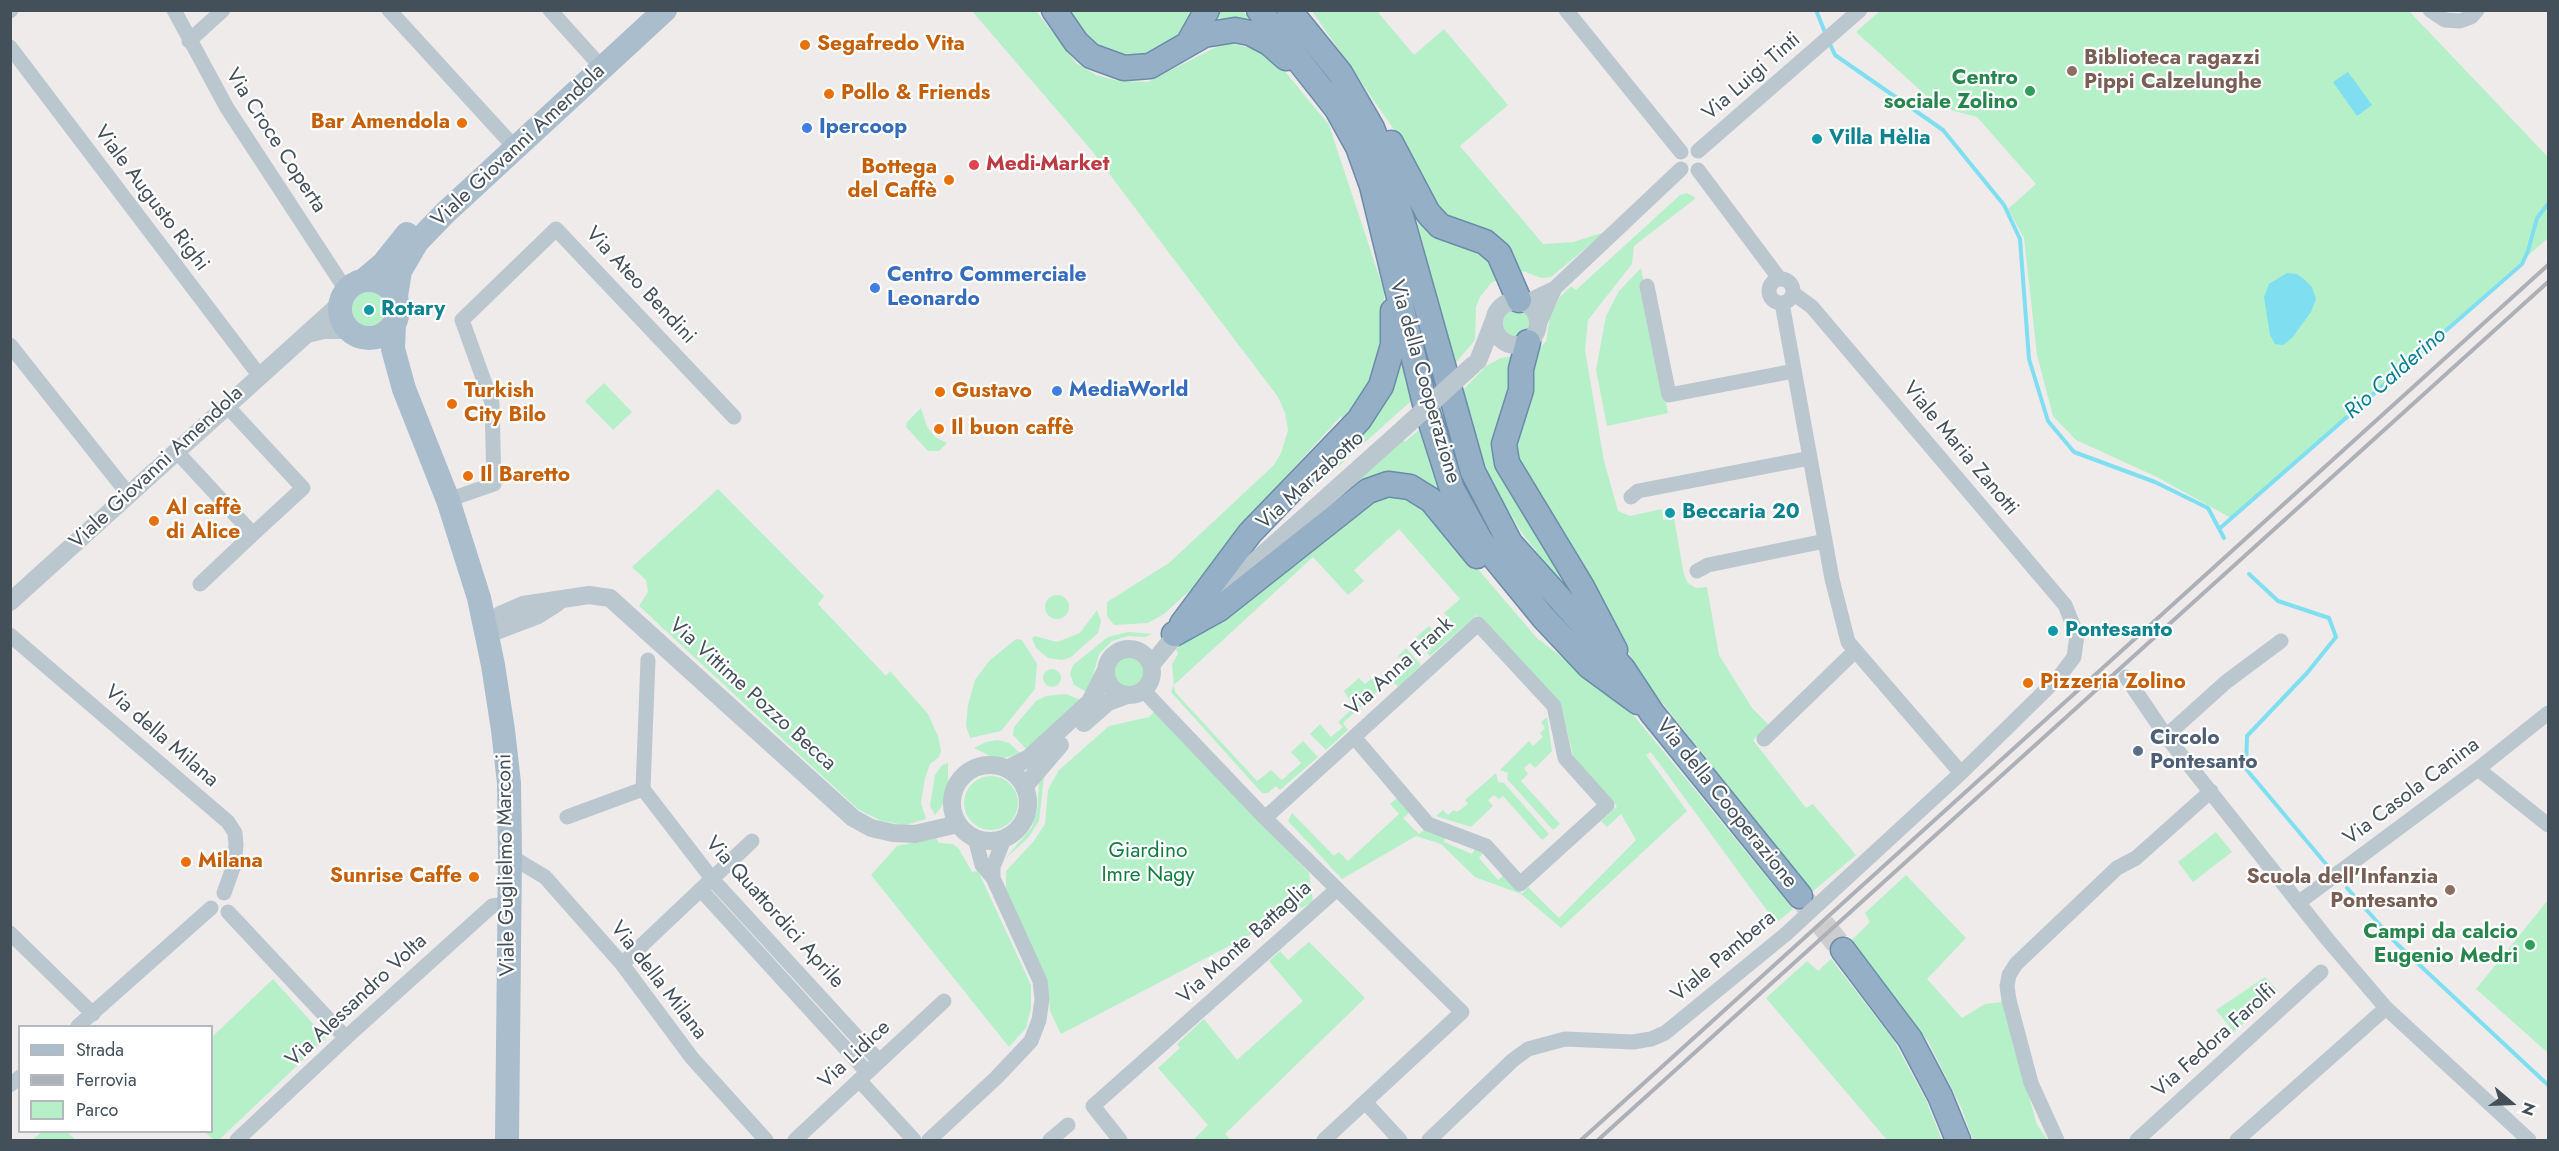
<!DOCTYPE html>
<html>
<head>
<meta charset="utf-8">
<style>
  body { margin:0 }
  #map { position:relative; width:2559px; height:1151px; overflow:hidden; background:#efebeb; font-family:Jost,sans-serif }
  canvas { display:block }
  .frame { position:absolute; inset:0; border:12px solid #43505a; pointer-events:none }
  .legend { position:absolute; left:18px; top:1025px; width:195px; height:108px; box-sizing:border-box; background:#fff; border:2px solid #b4b9bd; margin:0; padding:8px 10px; list-style:none; font-size:18px; color:#43505a }
  .legend li { display:flex; align-items:center; gap:12px; height:30px }
  .legend b { width:30px; border:2px solid #b4b9bd }
  .north { position:absolute; left:2481px; top:1073px; width:60px; height:60px; -webkit-text-stroke:4px #fff; paint-order:stroke; rotate:109deg; font-size:16px; font-weight:700; line-height:24px; text-align:center; color:#43505a }
  .north::after { content:''; display:block; margin:auto; width:21px; height:27px; background:#43505a; clip-path:polygon(50% 0,100% 100%,50% 72%,0 100%) }
</style>
</head>
<body>
<div id="map">
<canvas width="2559" height="1151"></canvas>
<div class="frame"></div>
<ul class="legend">
<li><b style="height:8px;background:#a9bdcd"></b>Strada</li>
<li><b style="height:8px;background:#adb1b7"></b>Ferrovia</li>
<li><b style="height:16px;background:#b5f0c9"></b>Parco</li>
</ul>
<div class="north">N</div>
</div>
<script>
const c = document.querySelector('canvas').getContext('2d');
c.lineJoin = 'round';
function paint(path, color) {
  c.fillStyle = color;
  c.fill(path, 'evenodd');
}
function shape(rows) {
  const path = new Path2D();
  for (const r of rows) {
    if (r.length === 3) {
      path.moveTo(r[0] + r[2], r[1]);
      path.arc(r[0], r[1], r[2], 0, 2 * Math.PI);
      continue;
    }
    path.moveTo(r[0], r[1]);
    for (let i = 2; i < r.length; i += 2) path.lineTo(r[i], r[i + 1]);
  }
  return path;
}
function strokePath(path, color, width, dash) {
  c.strokeStyle = color;
  c.lineWidth = width;
  c.lineCap = dash ? 'butt' : 'round';
  c.setLineDash(dash || []);
  c.stroke(path);
}
function drawText(font, color, halo, rows, align = 'center') {
  c.font = font + ' Jost,sans-serif';
  c.lineWidth = 4.5;
  c.setLineDash([]);
  c.textBaseline = 'middle';
  c.strokeStyle = halo;
  c.fillStyle = color;
  for (const [text, x, y, turn = 0] of rows) {
    c.save();
    c.translate(x, y);
    c.rotate((+turn || 0) * Math.PI / 180);
    c.textAlign = isNaN(turn) ? turn : align;
    if (halo) c.strokeText(text, 0, 0);
    c.fillText(text, 0, 0);
    c.restore();
  }
}
paint(shape([
  [1210,10,1243,11,1256,26,1204,28],
  [1881,10,2409,11,2548,157,2548,238,2231,518,2157,477,2076,440,2053,416,2037,355,2024,238,2008,209,2036,184,1977,117,1954,111,1931,100,1856,32],
  [972,11,1036,11,1076,63,1096,75,1119,81,1148,82,1226,42,1270,53,1329,125,1384,291,1385,340,1374,383,1338,434,1342,415,1239,528,1197,584,1164,614,1148,623,1114,625,1107,616,1107,602,1169,563,1274,465,1281,453,1288,430,1285,413,1278,397,1092,151],
  [1064,11,1198,11,1181,35,1145,60,1096,50],
  [1312,11,1377,11,1414,55,1444,29,1508,105,1460,146,1543,244,1573,242,1605,232,1551,277,1541,278,1523,271,1516,272,1436,210,1404,144],
  [1687,193,1696,198,1634,246,1632,264,1588,320,1585,350,1604,461,1618,511,1630,516,1662,509,1663,520,1674,518,1684,575,1688,583,1696,588,1707,587,1719,655,1752,708,1769,725,1753,740,1806,808,1813,804,1856,855,1811,893,1642,677,1516,458,1514,442,1536,353,1546,341,1550,317,1560,297,1571,286,1576,290,1680,195],
  [1412,202,1480,248,1503,277,1491,283,1480,297,1476,307,1475,340,1454,365],
  [1641,268,1668,413,1607,426,1596,370,1606,316,1619,291],
  [369,309,17],
  [1517,323,14],
  [1399,351,1411,401,1263,534],
  [1515,356,1513,391,1499,430,1591,623,1520,530,1492,484,1478,445,1463,390,1486,366,1501,358],
  [604,383,632,412,613,430,585,401],
  [921,408,927,427,935,437,947,443,939,451,928,451,906,427,907,422],
  [1420,429,1440,487,1454,515,1401,476,1261,567,1403,440,1405,442],
  [718,489,824,596,818,604,886,676,890,671,928,714,938,736,941,751,939,757,930,764,925,778,921,803,926,819,905,825,882,821,859,810,639,606,648,592,646,580,632,567],
  [1377,494,1407,495,1424,506,1536,637,1630,711,1793,909,1776,923,1651,752,1646,755,1687,811,1561,928,1521,894,1475,877,1441,844,1416,836,1342,879,1288,821,1292,813,1334,856,1339,852,1348,861,1399,814,1390,804,1397,798,1410,812,1403,818,1419,834,1426,828,1446,835,1444,842,1472,854,1476,847,1483,853,1479,858,1498,880,1504,875,1522,894,1528,887,1559,918,1636,840,1621,814,1607,827,1601,821,1617,806,1573,756,1561,704,1477,615,1430,656,1414,639,1429,626,1439,637,1453,624,1444,613,1460,599,1399,529,1354,570,1364,581,1348,595,1313,557,1174,685,1175,692,1257,781,1271,770,1282,780,1301,763,1291,752,1303,741,1318,757,1280,790,1276,786,1268,793,1262,793,1171,692,1174,685,1172,664,1178,654,1176,649],
  [1057,607,12],
  [1097,610,1101,621,1098,633,1071,657,1062,660,1048,658,1036,648,1032,638,1035,636,1057,642,1080,633],
  [1128,632,1152,634,1145,637,1128,636,1112,641,1099,654,1088,693,1074,685,1070,674,1073,665,1108,637],
  [1016,639,1022,640,1037,664,1035,689,1001,731,970,738,966,726,968,705,975,680,989,661],
  [1406,648,1421,665,1398,687,1391,679,1343,723,1348,730,1326,750,1310,734,1320,724,1331,737,1343,727,1338,722,1354,707,1344,691,1359,678,1365,684,1372,678,1379,685,1391,674,1396,679,1408,668,1398,656],
  [1129,673,16],
  [1052,678,9],
  [1066,694,1083,701,1027,750,1013,735,1014,727,1036,701,1046,696],
  [1156,710,1309,873,1313,902,1061,1034,1050,1011,1049,992,1006,897,1006,871,1033,842,1045,824,1048,790,1059,770,1109,726,1149,717],
  [1547,717,1552,751,1535,768,1530,763,1524,768,1528,774,1521,781,1560,824,1553,830,1507,779,1508,773,1500,770,1529,741,1533,746,1543,737,1540,733,1545,728,1541,722],
  [998,740,1009,743,1020,753,1005,758,992,757,974,748,986,742],
  [948,763,948,789,942,806,935,815,930,806,935,775,942,765],
  [1496,773,1498,782,1504,783,1549,834,1542,840,1503,796,1499,799,1494,795,1488,800,1493,806,1471,827,1436,816,1443,810,1448,815,1454,810,1457,812,1468,804,1465,800],
  [991,803,27],
  [1044,777,1039,821,1028,838,1005,859,1032,827,1037,810,1039,783],
  [2216,832,2232,852,2193,882,2178,862],
  [936,838,939,843,953,844,959,849,972,872,978,871,1031,985,1031,1008,1026,1028,1009,1047,871,875,897,846],
  [1906,875,1966,938,1927,979,1962,1018,1985,1004,2002,1002,2037,1125,2048,1140,1973,1140,1961,1107,1928,1041,1851,941,1870,922,1865,913],
  [2548,900,2548,1053,2476,989],
  [1309,942,1365,998,1225,1134,1231,1140,1195,1140,1194,1139,1208,1125,1158,1068,1180,1048,1177,1044,1204,1019,1237,1060,1303,1001,1269,961,1280,951,1288,960],
  [1831,959,1893,1039,1926,1100,1942,1140,1887,1140,1766,998,1807,961,1818,971],
  [2265,977,2278,991,2234,1032,2216,1010],
  [273,979,326,1038,219,1140,214,1140,205,1132,212,1132,212,1037],
  [42,1132,67,1132,76,1140,32,1140]
]), '#b5f0c9');
paint(shape([
  [2348,72,2372,105,2357,116,2333,82],
  [2287,273,2297,274,2305,280,2312,287,2316,299,2311,312,2292,338,2283,345,2275,344,2270,335,2264,297,2269,284]
]), '#7fdff0');
strokePath(shape([
  [1816,10,1826,35],
  [1829,42,1835,55,1943,130,2004,205,2020,239,2029,359,2048,421,2074,452,2155,482,2208,508,2224,538],
  [2219,529,2522,264,2528,251,2537,218,2548,204],
  [2249,574,2278,601,2329,618,2336,637,2307,673,2247,736,2246,769,2326,864],
  [2347,888,2396,943,2548,1085]
]), '#7fdff0', 4);
strokePath(shape([
  [1800,896,1843,950]
]), '#cdccce', 24, [24, 12]);
const trunk = shape([
  [1054,10,1076,42,1091,56,1124,68,1150,66,1204,35,1235,30,1250,33,1269,43,1286,58],
  [1259,10,1337,109,1358,147,1372,186,1425,404,1452,489,1480,540,1543,617,1589,666,1638,702],
  [1289,10,1340,73,1372,128,1388,170,1473,472,1510,543,1623,669,1652,713,1800,896],
  [1189,42,1207,10],
  [1391,143,1428,213,1440,226,1485,242,1499,254,1519,300],
  [1528,342,1521,369,1521,390,1504,444,1507,463,1582,587,1615,650],
  [1182,624,1250,533,1359,420,1381,386,1393,345,1393,311],
  [1174,634,1219,609,1368,491,1388,484,1410,487,1431,500,1477,556],
  [1843,950,1910,1039,1940,1096,1958,1140]
]);
strokePath(trunk, '#6b8caa', 27);
strokePath(shape([
  [174,10,227,108,346,290],
  [389,10,507,139],
  [550,10,595,60],
  [1566,10,1681,152],
  [2430,10,2445,20,2460,21,2471,17,2477,10],
  [10,11,11,10],
  [189,41,223,10],
  [10,47,259,375],
  [1698,151,1860,10],
  [1698,170,1779,278],
  [1781,291,12],
  [1647,286,1669,395,1794,371],
  [1793,293,1812,307,2065,605,2077,635,2074,657,2059,677,1961,773,1836,888],
  [1526,302,1555,288,1681,169],
  [1782,303,1832,579,1848,642,1961,773],
  [1538,327,1555,288],
  [10,345,129,495],
  [176,451,253,534,303,488,226,405],
  [1631,497,1638,491,1810,458],
  [448,500,494,484,492,403,462,320,556,229,734,417],
  [1697,571,1708,565,1825,541],
  [200,584,253,534],
  [10,635,228,822,235,833,236,845,234,865,224,893],
  [648,660,643,789,713,880,879,1061],
  [2126,677,2166,736,2328,940,2386,1008,2529,1140],
  [1143,690,1265,818,1462,1012,1324,1140],
  [2166,736,2226,682,2281,641],
  [1764,739,1855,651],
  [2478,769,2548,825],
  [567,817,643,789],
  [1265,818,1354,737,1478,624,1554,706,1565,758,1607,805,1520,884,1486,846,1428,824,1354,737],
  [510,856,545,877,622,964,692,1058,766,1140],
  [993,878,993,867,1004,839],
  [701,890,867,1072],
  [2298,903,2478,769,2548,713],
  [228,912,346,1038],
  [10,933,93,1014],
  [622,964,752,841],
  [78,1026,211,908],
  [859,1080,914,1140],
  [10,1085,20,1077],
  [1365,1102,1400,1140],
  [237,1140,350,1034,492,906,511,903],
  [795,1140,944,1001],
  [929,1140,996,1078,1031,1041,1039,1020,1042,999,1040,981,993,878,982,865,975,838],
  [1050,1140,1068,1125],
  [1120,1140,1093,1106,1336,890],
  [1429,1140,1513,1060,1528,1049,1565,1039,1633,1042,1651,1039,1665,1033,1786,934],
  [2057,1140,2031,1083,2009,1000,2007,986,2009,975,2016,964,2117,868,2136,858,2211,791],
  [2137,1140,2321,972],
  [2237,1140,2386,1008]
]), '#bbc7cf', 15);
strokePath(shape([
  [1516,323,22],
  [307,334,324,330,348,330],
  [1478,361,1494,320],
  [10,602,340,304],
  [1204,607,1404,428],
  [486,626,500,615,523,605,589,595,610,598,853,818,871,828,893,833,915,834,958,824],
  [488,634,538,615,557,603],
  [1129,672,23],
  [1151,665,1184,625],
  [1084,723,1108,702,1127,695],
  [990,803,38],
  [1007,769,1029,758,1090,702,1106,670],
  [1024,787,1060,745]
]), '#bbc7cf', 18);
strokePath(shape([
  [369,309,29],
  [364,280,383,264,407,234],
  [396,296,400,271,417,242,445,213,665,10],
  [394,324,393,349,404,389,448,500,479,598,493,665,503,730,509,783,510,856,507,1140]
]), '#a9bdcd', 24);
strokePath(trunk, '#94afc6', 24);
strokePath(shape([
  [1581,1140,2548,265],
  [1598,1140,2548,282]
]), '#adb1b7', 4);
strokePath(shape([
  [1786,934,1836,888]
]), '#bbc7cf', 15);
strokePath(shape([
  [1404,428,1473,365]
]), '#bbc7cf', 18);
for (const [x, y, r, color] of [
  [805,45,6,"#e8710a"],
  [2072,71,6,"#8d6e63"],
  [2030,91,6,"#2e9e5b"],
  [829,94,6,"#e8710a"],
  [462,123,6,"#e8710a"],
  [807,128,6,"#3f7fe0"],
  [1817,139,6,"#0f9aa8"],
  [974,165,6,"#e0444e"],
  [949,180,6,"#e8710a"],
  [875,288,6,"#3f7fe0"],
  [369,310,6,"#0f9aa8"],
  [1057,391,6,"#3f7fe0"],
  [940,392,6,"#e8710a"],
  [452,404,6,"#e8710a"],
  [939,429,6,"#e8710a"],
  [468,476,6,"#e8710a"],
  [1670,513,6,"#0f9aa8"],
  [154,521,6,"#e8710a"],
  [2053,631,6,"#0f9aa8"],
  [2028,683,6,"#e8710a"],
  [2138,751,6,"#5c6f8a"],
  [186,862,6,"#e8710a"],
  [474,877,6,"#e8710a"],
  [2450,890,6,"#8d6e63"],
  [2530,945,6,"#2e9e5b"]
]) {
  const dot = new Path2D();
  dot.arc(x, y, r, 0, 2 * Math.PI);
  c.fillStyle = color;
  c.fill(dot);
  strokePath(dot, '#fff', 2);
}
drawText('bold 21px', '#c56008', '#fff', [
  ["Segafredo Vita",817,45],
  ["Pollo & Friends",841,94],
  ["Bar Amendola",450,123,"right"],
  ["Bottega",937,168,"right"],
  ["del Caffè",937,192,"right"],
  ["Turkish",464,392],
  ["City Bilo",464,416],
  ["Gustavo",952,392],
  ["Il buon caffè",951,429],
  ["Il Baretto",480,476],
  ["Al caffè",166,509],
  ["di Alice",166,533],
  ["Pizzeria Zolino",2040,683],
  ["Milana",198,862],
  ["Sunrise Caffe",462,877,"right"]
], 'left');
drawText('bold 21px', '#785e54', '#fff', [
  ["Biblioteca ragazzi",2084,59],
  ["Pippi Calzelunghe",2084,83],
  ["Scuola dell'Infanzia",2438,878,"right"],
  ["Pontesanto",2438,902,"right"]
], 'left');
drawText('21px', '#43505a', '#fff', [
  ["Via Luigi Tinti",1752,77,-41],
  ["Via Croce Coperta",275,141,57],
  ["Viale Giovanni Amendola",519,146,-43],
  ["Viale Augusto Righi",151,199,53],
  ["Via Ateo Bendini",640,286,47],
  ["Via della Cooperazione",1424,382,74],
  ["Viale Maria Zanotti",1960,449,50],
  ["Viale Giovanni Amendola",157,468,-43],
  ["Via Marzabotto",1311,481,-42],
  ["Via Anna Frank",1400,667,-42],
  ["Via Vittime Pozzo Becca",752,695,42],
  ["Via della Milana",161,737,41],
  ["Via Casola Canina",2412,792,-37],
  ["Via della Cooperazione",1726,804,51],
  ["Viale Guglielmo Marconi",507,865,-91],
  ["Via Quattordici Aprile",774,913,48],
  ["Via Monte Battaglia",1245,943,-42],
  ["Viale Pambera",1724,957,-40],
  ["Via della Milana",658,981,52],
  ["Via Alessandro Volta",357,1001,-43],
  ["Via Fedora Farolfi",2215,1041,-42],
  ["Via Lidice",855,1055,-43]
]);
drawText('bold 21px', '#27864d', '#fff', [
  ["Centro",2018,79],
  ["sociale Zolino",2018,103],
  ["Campi da calcio",2518,933],
  ["Eugenio Medri",2518,957]
], 'right');
drawText('bold 21px', '#366cbe', '#fff', [
  ["Ipercoop",819,128],
  ["Centro Commerciale",887,276],
  ["Leonardo",887,300],
  ["MediaWorld",1069,391]
], 'left');
drawText('bold 21px', '#0d838f', '#fff', [
  ["Villa Hèlia",1829,139],
  ["Rotary",381,310],
  ["Beccaria 20",1682,513],
  ["Pontesanto",2065,631]
], 'left');
drawText('bold 21px', '#be3a42', '#fff', [
  ["Medi-Market",986,165]
], 'left');
drawText('bold 21px', '#4e5e75', '#fff', [
  ["Circolo",2150,739],
  ["Pontesanto",2150,763]
], 'left');
drawText('21px', '#117e41', '#fff', [
  ["Giardino",1148,852],
  ["Imre Nagy",1148,876]
]);
drawText('italic 22px', '#067f94', '#fff', [
  ["Rio Calderino",2396,374,-41]
]);
</script>
</body>
</html>
